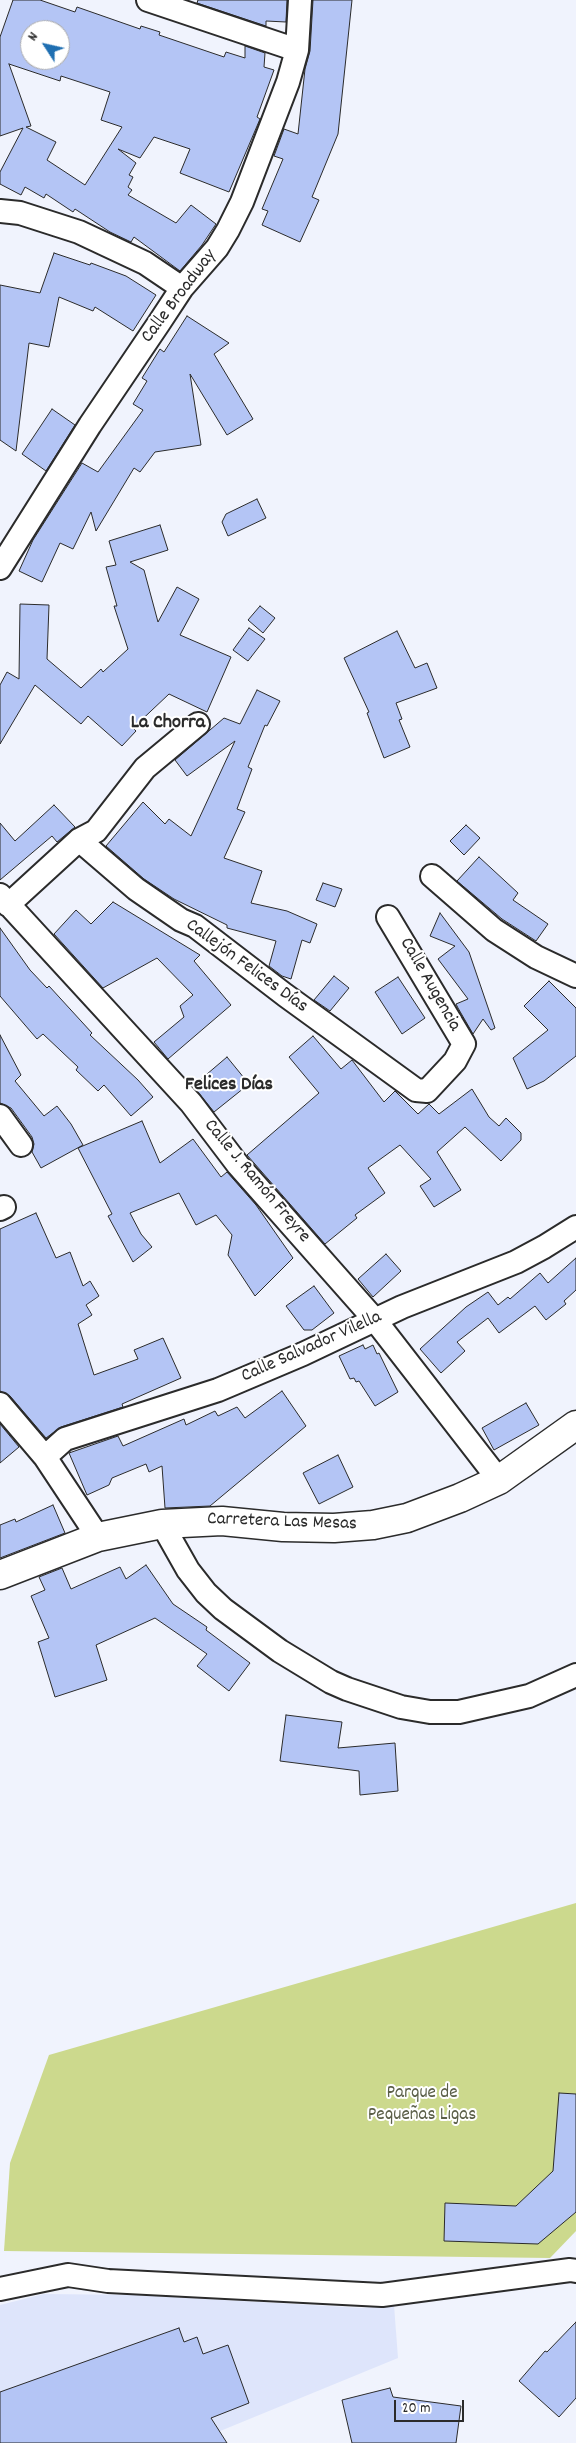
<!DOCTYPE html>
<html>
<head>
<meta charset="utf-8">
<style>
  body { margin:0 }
  #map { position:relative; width:576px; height:2443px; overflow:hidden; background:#f0f3fd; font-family:Dekko,sans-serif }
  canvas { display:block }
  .north { position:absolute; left:20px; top:20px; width:50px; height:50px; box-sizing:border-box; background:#fff; border:1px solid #aaa; border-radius:50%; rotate:305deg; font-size:14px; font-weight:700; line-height:20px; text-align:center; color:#2b2b2b }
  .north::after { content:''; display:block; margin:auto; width:18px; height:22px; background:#1f6fb2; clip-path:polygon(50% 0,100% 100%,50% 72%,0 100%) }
  .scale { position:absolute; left:394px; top:2400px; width:70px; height:22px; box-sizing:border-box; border:2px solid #2b2b2b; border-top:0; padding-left:6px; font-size:15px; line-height:18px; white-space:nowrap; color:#2b2b2b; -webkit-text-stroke:4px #fff; paint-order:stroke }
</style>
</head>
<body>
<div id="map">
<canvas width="576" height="2443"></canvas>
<div class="north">N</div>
<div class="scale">20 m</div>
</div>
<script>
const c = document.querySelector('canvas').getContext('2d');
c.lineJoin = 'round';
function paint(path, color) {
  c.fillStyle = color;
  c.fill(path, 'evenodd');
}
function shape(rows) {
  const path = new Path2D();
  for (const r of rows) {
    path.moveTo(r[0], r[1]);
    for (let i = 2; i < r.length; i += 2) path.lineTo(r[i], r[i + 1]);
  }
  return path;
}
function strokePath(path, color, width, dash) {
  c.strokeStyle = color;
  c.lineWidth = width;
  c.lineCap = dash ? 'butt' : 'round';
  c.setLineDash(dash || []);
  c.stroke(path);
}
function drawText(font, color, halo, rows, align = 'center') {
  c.font = font + ' Dekko,sans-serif';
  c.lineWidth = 4;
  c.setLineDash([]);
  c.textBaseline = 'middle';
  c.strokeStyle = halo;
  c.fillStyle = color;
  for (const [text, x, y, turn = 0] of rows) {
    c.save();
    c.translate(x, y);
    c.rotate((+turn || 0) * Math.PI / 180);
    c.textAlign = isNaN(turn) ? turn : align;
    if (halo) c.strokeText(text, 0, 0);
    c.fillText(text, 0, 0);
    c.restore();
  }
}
paint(shape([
  [44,2294,137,2295,362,2308,394,2305,398,2358,191,2443,0,2443,0,2305]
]), '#dee5fb');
paint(shape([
  [576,1903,576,2231,550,2258,4,2251,10,2163,49,2055]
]), '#ccd98d');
const building = shape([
  [13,0,40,0,75,12,77,7,140,29,141,26,160,32,159,35,224,57,226,52,245,58,245,46,265,53,264,67,274,70,257,117,260,119,229,192,180,173,190,149,154,137,140,158,118,149,136,163,129,175,133,177,128,187,132,190,128,195,176,223,191,205,216,224,202,245,180,271,134,237,131,242,110,232,75,209,73,212,46,194,44,198,25,187,21,195,0,184,0,172,23,128,0,136,0,37,13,0],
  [30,30,60,30,60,60,30,60,30,30],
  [9,64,60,81,61,76,110,92,101,120,122,127,85,185,47,160,56,142,26,127,31,126,9,64],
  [198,0,287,0,286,22,266,21,266,26,197,3,198,0],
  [313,0,352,0,338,134,312,197,319,200,300,242,262,225,268,211,262,209,283,159,274,156,284,129,298,134,305,69,310,51,313,0],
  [54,253,90,265,91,263,126,276,156,295,133,331,95,307,93,311,59,297,49,347,29,343,16,451,0,440,0,285,40,293,54,253],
  [187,316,229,343,214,354,253,419,227,435,190,374,201,445,155,452,140,472,134,468,96,531,91,512,73,549,60,543,42,582,19,571,33,540,82,463,98,472,143,410,133,404,147,381,142,378,160,349,164,352,187,316],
  [52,409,75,425,46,471,22,454,52,409],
  [257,499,266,518,228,536,222,522,226,514,257,499],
  [160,525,168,550,130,562,144,570,158,622,177,587,199,599,180,635,231,657,207,712,169,694,133,728,136,731,122,746,88,716,81,724,35,685,0,744,0,685,7,672,19,679,20,604,49,605,47,659,81,688,101,669,103,672,128,649,114,606,117,606,106,567,116,565,109,541,160,525],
  [260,606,275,618,263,633,248,620,260,606],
  [249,628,265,639,248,661,233,650,249,628],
  [397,631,415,668,427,663,437,688,396,703,402,719,399,720,410,747,384,758,367,713,369,712,344,658,397,631],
  [257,690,280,701,267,726,265,725,248,767,252,769,237,809,245,812,224,858,262,871,251,903,287,911,317,924,310,943,302,940,291,979,282,976,269,966,276,941,227,928,227,925,174,899,144,879,106,846,143,802,165,824,169,819,191,836,235,741,187,776,175,760,224,718,240,724,257,690],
  [54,805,75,827,57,842,52,836,0,880,0,823,15,841,54,805],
  [466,825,480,838,464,855,450,841,466,825],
  [479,857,518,893,513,900,548,924,536,941,502,919,457,881,479,857],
  [323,883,342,889,335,907,316,900,323,883],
  [113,902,200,955,194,961,231,1005,168,1059,154,1042,184,1017,180,1006,193,995,157,958,103,988,54,934,76,910,91,924,113,902],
  [440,913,469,952,495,1028,491,1030,483,1019,473,1034,458,1008,456,1004,468,999,438,959,455,946,430,936,440,913],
  [0,928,30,970,47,988,49,986,92,1033,90,1035,138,1080,153,1097,131,1116,104,1085,98,1091,76,1070,78,1067,43,1034,37,1039,0,996,0,928],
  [334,976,349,988,330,1011,314,1000,334,976],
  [398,977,425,1018,402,1034,375,992,398,977],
  [549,981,576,1008,576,1056,544,1081,527,1089,513,1058,548,1030,524,1006,549,981],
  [0,1035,21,1075,15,1081,44,1116,57,1106,71,1124,83,1145,41,1168,32,1152,34,1144,32,1137,11,1108,0,1103,0,1035],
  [313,1036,341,1069,352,1060,384,1102,395,1091,418,1114,429,1104,439,1114,472,1089,489,1117,499,1126,506,1118,521,1133,521,1140,501,1161,465,1127,437,1152,461,1190,434,1207,420,1186,431,1179,400,1145,368,1168,385,1193,355,1215,357,1218,325,1244,247,1155,319,1093,289,1057,313,1036],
  [227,1057,249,1084,214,1112,193,1086,227,1057],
  [142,1121,160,1163,193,1139,221,1177,227,1172,256,1205,293,1258,255,1296,228,1255,232,1235,216,1215,196,1225,179,1193,130,1213,141,1234,152,1247,133,1262,108,1216,112,1214,78,1148,142,1121],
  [36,1213,56,1258,70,1252,83,1286,90,1281,99,1296,86,1305,92,1315,78,1324,94,1375,138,1359,134,1350,163,1338,181,1378,122,1404,123,1407,61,1427,46,1438,10,1396,0,1391,0,1229,36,1213],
  [386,1254,401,1271,373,1297,358,1279,386,1254],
  [576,1258,576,1290,564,1301,566,1304,546,1320,535,1306,499,1333,488,1318,457,1342,465,1351,441,1373,420,1349,466,1307,488,1292,498,1305,508,1297,510,1299,540,1273,548,1283,576,1258],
  [314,1286,334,1313,312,1330,304,1330,286,1306,314,1286],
  [363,1345,365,1349,373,1345,377,1354,379,1353,398,1392,375,1406,359,1381,356,1382,354,1378,350,1379,339,1356,363,1345],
  [282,1391,306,1426,210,1506,165,1508,162,1466,149,1472,146,1464,112,1478,109,1485,87,1495,69,1453,118,1436,123,1446,184,1419,186,1425,215,1411,218,1416,237,1407,245,1418,282,1391],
  [526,1403,539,1425,494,1450,482,1428,526,1403],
  [0,1424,19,1447,0,1463,0,1424],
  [338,1455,353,1487,319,1504,303,1473,338,1455],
  [53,1505,65,1533,0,1558,0,1525,15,1519,16,1522,53,1505],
  [146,1565,173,1604,207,1627,206,1630,250,1663,229,1691,197,1666,207,1654,155,1618,96,1645,107,1680,55,1697,38,1642,49,1638,31,1596,45,1590,39,1577,62,1568,71,1589,120,1567,126,1579,146,1565],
  [286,1715,342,1722,338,1748,395,1743,398,1791,360,1795,359,1771,280,1761,286,1715],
  [559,2093,576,2094,576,2212,538,2244,444,2241,445,2203,516,2206,553,2171,559,2093],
  [576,2322,576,2398,559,2417,519,2381,545,2351,547,2352,576,2322],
  [179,2328,184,2342,197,2337,203,2354,228,2345,249,2403,211,2418,227,2443,0,2443,0,2392,179,2328],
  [390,2388,393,2397,461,2406,456,2443,352,2443,342,2400,390,2388]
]);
paint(building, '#b4c5f5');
strokePath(building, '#2b2b2b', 1);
const minor = shape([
  [148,0,297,50],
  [0,211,20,213,79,232,145,263,182,288],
  [0,568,90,425,159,323,182,288,217,248,228,230,242,202,288,82,297,50,300,0],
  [79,840,136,889,181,920,195,926,285,995,416,1090,427,1091,455,1061,464,1044,388,917],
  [432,876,494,930,536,957,576,976],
  [0,895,191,1103,238,1165,375,1320,499,1480],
  [8,905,79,840,96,831,145,768,198,724],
  [0,1116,21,1145],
  [0,1209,4,1207],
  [0,1404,45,1457,98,1537],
  [45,1457,65,1439,218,1390,303,1354,402,1307,516,1262,544,1247,576,1227],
  [162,1524,188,1570,206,1593,223,1609,280,1651,331,1682,347,1689,401,1707,430,1712,459,1712,529,1696,576,1675],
  [0,2289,68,2275,108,2281,382,2295,570,2270,576,2271]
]);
const tertiary = shape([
  [0,1575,98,1537,162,1524,222,1521,283,1527,334,1528,373,1525,407,1518,460,1498,499,1480,576,1425]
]);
strokePath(minor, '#2b2b2b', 26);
strokePath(tertiary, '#2b2b2b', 31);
strokePath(minor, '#fff', 22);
strokePath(tertiary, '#fff', 28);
drawText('19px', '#2b2b2b', '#fff', [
  ["Calle Broadway",180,297,-53],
  ["Callejón Felices Días",246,967,36],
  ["Calle Augencia",429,985,60],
  ["Calle J. Ramón Freyre",256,1182,50],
  ["Calle Salvador Vilella",312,1348,-24],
  ["Carretera Las Mesas",282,1523,2]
]);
drawText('19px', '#5b5f48', '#fff', [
  ["Parque de",422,2094],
  ["Pequeñas Ligas",422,2116]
]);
drawText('bold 20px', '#2b2b2b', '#fff', [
  ["La Chorra",168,724],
  ["Felices Días",229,1086]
]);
</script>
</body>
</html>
